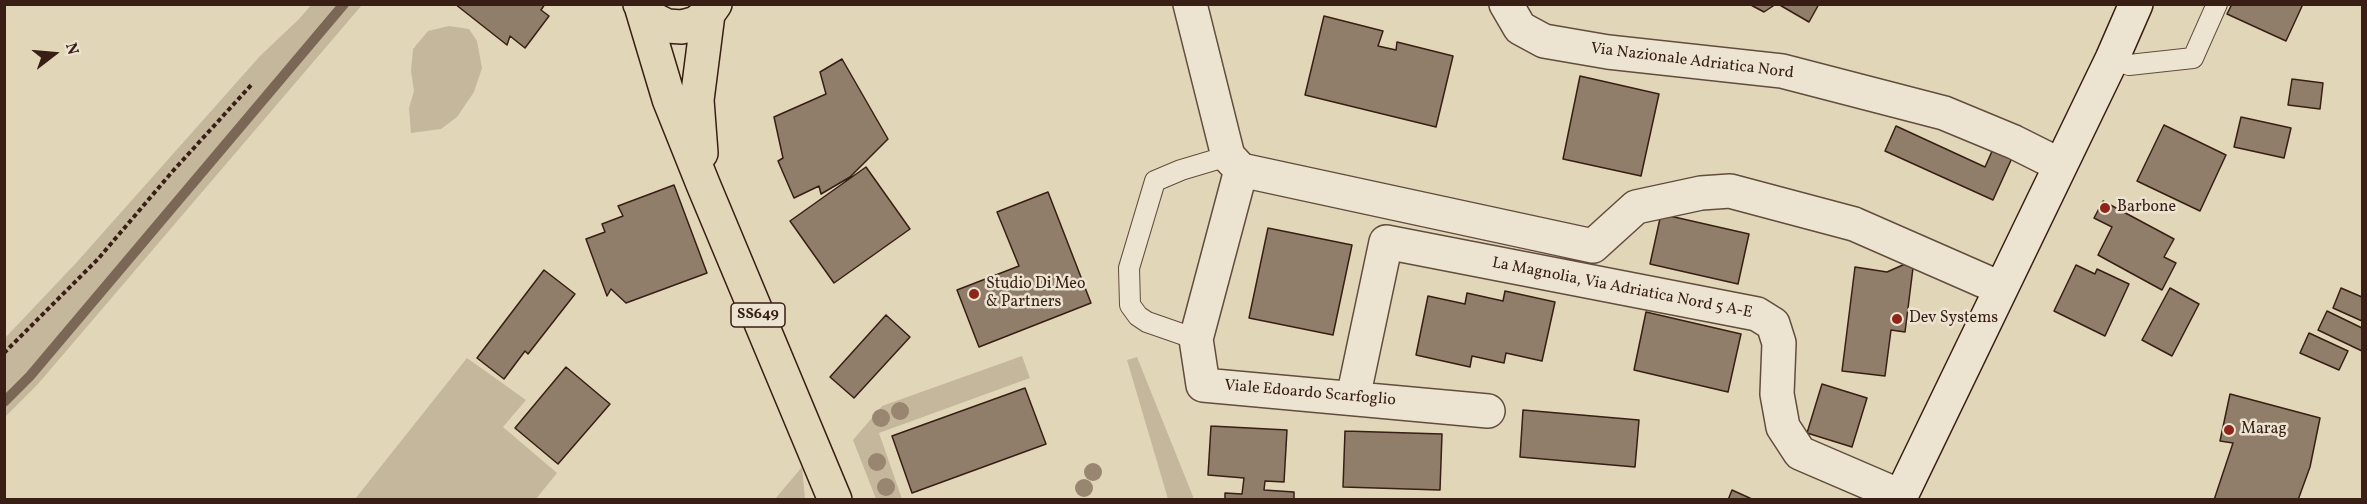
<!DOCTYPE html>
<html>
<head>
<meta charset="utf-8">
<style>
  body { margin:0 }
  #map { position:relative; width:2367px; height:504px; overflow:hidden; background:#e2d6b8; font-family:Vollkorn,serif }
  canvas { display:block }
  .frame { position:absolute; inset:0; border:6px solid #381e15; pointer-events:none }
  .north { position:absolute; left:24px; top:24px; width:60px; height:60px; -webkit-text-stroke:4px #ece4d1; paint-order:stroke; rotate:74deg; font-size:16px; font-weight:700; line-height:24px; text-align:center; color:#381e15 }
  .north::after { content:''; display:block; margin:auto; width:21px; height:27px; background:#381e15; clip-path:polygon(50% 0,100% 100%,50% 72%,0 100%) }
</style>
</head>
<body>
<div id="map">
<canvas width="2367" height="504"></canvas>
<div class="frame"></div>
<div class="north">N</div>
</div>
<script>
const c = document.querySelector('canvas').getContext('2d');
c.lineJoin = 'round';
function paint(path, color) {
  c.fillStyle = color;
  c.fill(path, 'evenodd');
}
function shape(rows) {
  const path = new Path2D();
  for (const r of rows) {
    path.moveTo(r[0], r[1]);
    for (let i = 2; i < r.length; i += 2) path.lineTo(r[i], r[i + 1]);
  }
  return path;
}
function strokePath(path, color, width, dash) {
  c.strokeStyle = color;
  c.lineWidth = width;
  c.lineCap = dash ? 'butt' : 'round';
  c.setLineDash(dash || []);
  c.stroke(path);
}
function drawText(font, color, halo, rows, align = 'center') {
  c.font = font + ' Vollkorn,serif';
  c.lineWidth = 5;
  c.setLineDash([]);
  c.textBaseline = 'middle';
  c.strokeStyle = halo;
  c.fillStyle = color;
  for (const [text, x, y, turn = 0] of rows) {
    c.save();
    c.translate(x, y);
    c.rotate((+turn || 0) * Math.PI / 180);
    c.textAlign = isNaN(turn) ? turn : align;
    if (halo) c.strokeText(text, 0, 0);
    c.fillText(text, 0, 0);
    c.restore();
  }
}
paint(shape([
  [311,5,362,5,38,384,5,417,5,338,76,263,260,56,299,19],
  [449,26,469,29,477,41,482,68,474,92,457,117,441,129,411,133,409,108,414,91,411,71,413,49,428,31],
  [1022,356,1030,378,879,433,902,499,876,499,853,440,882,406],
  [1137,357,1194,499,1168,499,1127,360],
  [467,358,526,400,503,427,557,473,536,499,355,499],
  [802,467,805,499,775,499]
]), '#c5b79c');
strokePath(shape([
  [4,402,30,376,344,4]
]), '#7b6756', 10);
const building = shape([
  [455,4,545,4,541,10,549,16,525,48,510,36,507,45,455,4],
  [1749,4,1776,4,1764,12,1749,4],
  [1778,4,1819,4,1809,22,1778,4],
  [2232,4,2303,4,2286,41,2227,14,2232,4],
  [1324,16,1383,31,1378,46,1396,50,1397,42,1453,56,1436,127,1305,95,1324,16],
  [842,59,888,139,850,177,821,194,819,186,794,198,778,161,783,158,774,117,826,94,820,72,842,59],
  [1580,76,1659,94,1641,176,1563,159,1580,76],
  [2292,79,2323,83,2320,109,2288,105,2292,79],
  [2241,117,2291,128,2284,158,2234,147,2241,117],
  [2164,125,2226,155,2200,211,2137,181,2164,125],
  [1896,126,1985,167,1993,149,2012,158,1993,200,1885,151,1896,126],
  [866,167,910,229,834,283,790,221,866,167],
  [674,185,707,273,626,303,611,289,607,296,586,239,605,232,602,224,623,216,618,206,674,185],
  [1048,192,1091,303,979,347,957,290,1019,266,997,212,1048,192],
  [2103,201,2174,239,2164,257,2176,263,2162,290,2098,255,2112,227,2094,218,2103,201],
  [1661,214,1749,234,1738,284,1650,264,1661,214],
  [1268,228,1352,245,1333,335,1249,318,1268,228],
  [1914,260,1905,332,1891,330,1885,376,1842,371,1855,267,1887,272,1914,260],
  [2076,265,2095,274,2097,269,2129,284,2105,336,2054,311,2076,265],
  [544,270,575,294,528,354,525,351,504,379,477,358,544,270],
  [2170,288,2199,304,2172,356,2142,340,2170,288],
  [2341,288,2362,297,2362,321,2333,308,2341,288],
  [1505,291,1555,302,1542,361,1506,353,1504,363,1472,356,1470,367,1416,355,1428,296,1465,304,1467,293,1503,301,1505,291],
  [2327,311,2362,328,2362,351,2318,330,2327,311],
  [1646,312,1741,334,1728,392,1634,370,1646,312],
  [886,315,910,337,854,398,830,377,886,315],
  [2309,333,2348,351,2339,370,2300,353,2309,333],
  [566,367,610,404,558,464,515,428,566,367],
  [1822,384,1867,398,1852,447,1807,433,1822,384],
  [1025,388,1046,444,912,493,892,436,1025,388],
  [2230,394,2320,418,2310,467,2298,500,2214,500,2233,443,2220,441,2230,394],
  [1523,410,1639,420,1635,467,1520,457,1523,410],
  [1211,426,1287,430,1284,482,1265,481,1264,490,1294,492,1294,500,1225,500,1225,493,1242,494,1244,478,1208,475,1211,426],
  [1345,431,1442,434,1440,490,1343,487,1345,431],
  [1732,490,1754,500,1728,500,1732,490]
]);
paint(building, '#907e6a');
strokePath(building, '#381e15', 1.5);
const service = shape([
  [2112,59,2129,65,2193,58,2217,4],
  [1196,339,1147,322,1138,316,1130,305,1129,268,1155,181,1181,170,1228,156]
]);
const minor = shape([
  [1190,4,1228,156,1241,170,1196,339,1203,385,1488,411],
  [1506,4,1520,28,1544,41,1608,52,1782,71,1944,113,2014,142,2060,165],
  [1241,170,1593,246,1636,207,1701,193,1730,191,1854,224,2000,288],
  [1353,398,1386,242,1757,314,1773,324,1779,343,1777,394,1783,427,1800,453,1900,496]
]);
const secondary = shape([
  [1899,500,2112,59,2136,4]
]);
const primary = shape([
  [640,4,653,19,667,26,682,27,696,23,708,14,715,4],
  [642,9,669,99,703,184,835,500],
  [701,153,697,100,708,14]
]);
strokePath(service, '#624c3e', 22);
strokePath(minor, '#624c3e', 36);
strokePath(secondary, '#381e15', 36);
strokePath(primary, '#381e15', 36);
strokePath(shape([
  [4,353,98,259,172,172,253,83]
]), '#381e15', 4, [4.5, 3]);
strokePath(service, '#ece4d1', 20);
strokePath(minor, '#ece4d1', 33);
strokePath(secondary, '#ece4d1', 33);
strokePath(primary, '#e2d6b8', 33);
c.fillStyle = '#988671';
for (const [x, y] of [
  [900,411],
  [881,418],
  [877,462],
  [1093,472],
  [886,487],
  [1084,488]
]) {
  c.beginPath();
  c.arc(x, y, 9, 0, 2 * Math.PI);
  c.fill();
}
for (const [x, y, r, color] of [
  [2105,208,6,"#8f2418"],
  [974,294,6,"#8f2418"],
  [1897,319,6,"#8f2418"],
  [2229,430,6,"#8f2418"]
]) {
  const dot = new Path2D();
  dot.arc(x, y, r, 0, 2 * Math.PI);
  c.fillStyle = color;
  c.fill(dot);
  strokePath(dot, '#ece4d1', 2);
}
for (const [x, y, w] of [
  [758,315,54]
]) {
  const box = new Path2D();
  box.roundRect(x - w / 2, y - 12, w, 24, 4.5);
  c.fillStyle = '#ece4d1';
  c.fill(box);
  strokePath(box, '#381e15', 1.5);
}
drawText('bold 15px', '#381e15', null, [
  ["SS649",758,315]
]);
drawText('16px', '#381e15', '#ece4d1', [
  ["Via Nazionale Adriatica Nord",1692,62,7],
  ["La Magnolia, Via Adriatica Nord 5 A-E",1622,289,11],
  ["Viale Edoardo Scarfoglio",1310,394,5]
]);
drawText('16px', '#381e15', '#ece4d1', [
  ["Barbone",2117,208],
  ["Studio Di Meo",986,285],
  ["& Partners",986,303],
  ["Dev Systems",1909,319],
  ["Marag",2241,430]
], 'left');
</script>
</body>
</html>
